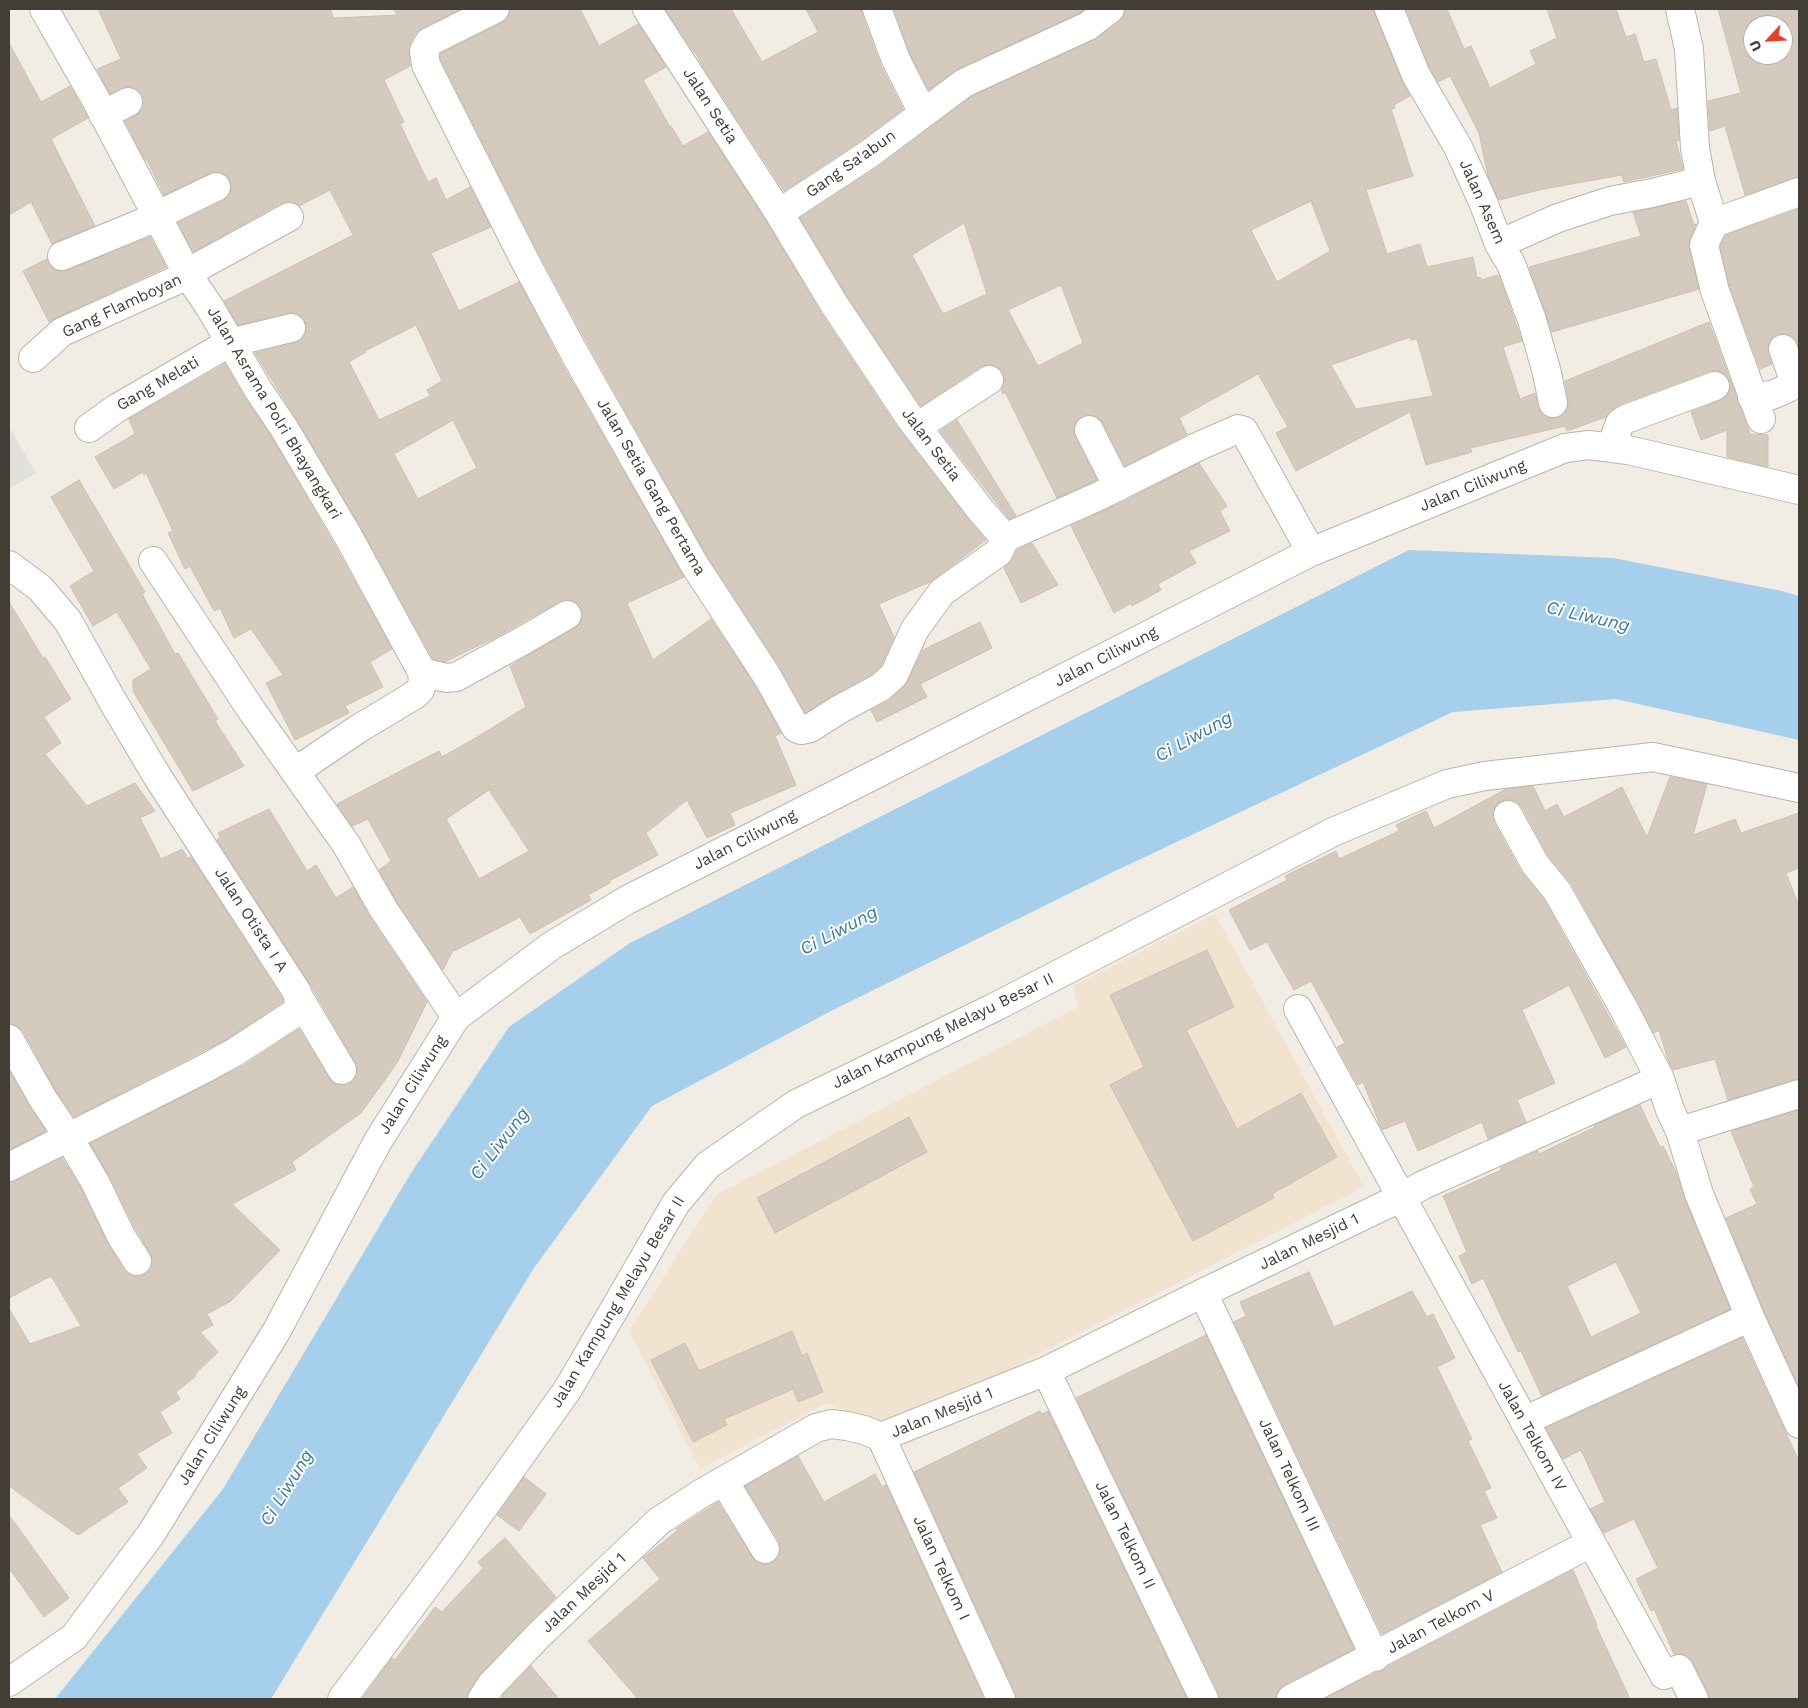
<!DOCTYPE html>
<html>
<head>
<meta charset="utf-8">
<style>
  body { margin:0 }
  #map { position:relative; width:1808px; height:1708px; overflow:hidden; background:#f1ede5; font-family:"Work Sans",sans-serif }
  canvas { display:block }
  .frame { position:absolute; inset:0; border:10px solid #423d35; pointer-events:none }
  .north { position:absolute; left:1743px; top:15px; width:50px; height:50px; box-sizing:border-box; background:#fff; border:1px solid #b3b1ae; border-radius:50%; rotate:245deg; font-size:14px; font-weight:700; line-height:20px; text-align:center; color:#423d35 }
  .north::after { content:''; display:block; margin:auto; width:18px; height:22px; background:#e93e24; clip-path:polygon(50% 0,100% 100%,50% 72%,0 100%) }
</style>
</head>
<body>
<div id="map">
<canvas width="1808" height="1708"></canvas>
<div class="frame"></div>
<div class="north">U</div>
</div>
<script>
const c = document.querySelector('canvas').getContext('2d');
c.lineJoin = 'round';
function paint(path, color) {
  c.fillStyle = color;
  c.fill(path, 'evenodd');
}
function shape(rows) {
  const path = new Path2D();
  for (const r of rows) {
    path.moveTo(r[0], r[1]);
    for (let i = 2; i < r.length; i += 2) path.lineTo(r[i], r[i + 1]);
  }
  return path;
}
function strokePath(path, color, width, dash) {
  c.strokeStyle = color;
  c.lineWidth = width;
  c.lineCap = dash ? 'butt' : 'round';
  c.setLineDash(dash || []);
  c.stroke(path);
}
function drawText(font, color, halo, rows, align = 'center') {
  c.font = font + ' "Work Sans",sans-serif';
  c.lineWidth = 4;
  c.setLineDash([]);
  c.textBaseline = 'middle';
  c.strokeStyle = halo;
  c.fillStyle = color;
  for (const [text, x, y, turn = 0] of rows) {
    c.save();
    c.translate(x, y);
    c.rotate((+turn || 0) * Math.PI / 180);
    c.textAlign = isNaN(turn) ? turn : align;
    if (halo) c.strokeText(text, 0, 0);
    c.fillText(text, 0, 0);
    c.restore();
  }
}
paint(shape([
  [1215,914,1364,1187,890,1431,827,1403,700,1469,629,1331,716,1195,1078,1007,1073,986]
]), '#f2e3d1');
paint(shape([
  [9,427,36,473,9,489]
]), '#e2e0dd');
paint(shape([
  [1409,550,1613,558,1782,591,1799,596,1799,740,1616,699,1453,712,1113,872,829,1012,652,1106,534,1268,271,1699,55,1699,223,1489,411,1173,509,1027,630,943]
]), '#a5cfea');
const building = shape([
  [98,9,330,9,334,18,397,15,394,9,461,9,422,28,415,34,410,44,409,53,410,66,384,80,404,122,400,124,428,182,436,178,446,200,470,187,491,227,431,253,459,311,519,282,562,364,684,577,627,603,653,660,711,619,754,684,781,733,775,736,796,785,730,813,735,825,707,838,687,800,646,833,658,855,609,881,610,883,588,895,591,900,530,934,520,917,489,933,452,952,443,970,397,902,379,870,391,861,368,819,352,826,337,804,439,751,442,757,479,736,526,707,510,666,575,628,580,623,583,615,581,608,574,601,566,599,560,601,498,636,445,662,433,659,361,528,297,420,255,353,295,343,301,340,306,332,306,324,303,318,296,313,287,313,238,325,224,301,353,235,330,190,299,206,290,201,281,203,193,252,178,223,223,201,229,196,231,189,230,181,224,174,218,172,210,173,164,195,147,160,145,160,125,121,135,116,141,110,144,102,142,94,136,89,128,86,110,94,97,69,121,59,98,9],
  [416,325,442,381,427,390,430,396,379,420,349,362,366,352,365,351,416,325],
  [453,420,477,468,418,499,394,454,453,420],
  [489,790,529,851,479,879,446,819,489,790],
  [510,9,580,9,599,46,638,24,666,67,643,80,670,127,671,126,683,146,708,132,766,221,821,313,897,427,967,518,986,540,930,582,879,604,894,637,881,666,872,674,833,695,805,713,780,667,707,556,590,348,539,254,441,60,440,54,502,23,508,17,510,9],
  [665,9,731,9,762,62,818,32,806,9,862,9,862,14,881,66,903,109,860,141,784,191,702,65,695,52,694,52,665,9],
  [894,9,1085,9,1080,13,957,69,929,90,910,54,894,9],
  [1125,9,1374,9,1375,15,1402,81,1410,96,1394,105,1395,108,1391,109,1413,176,1366,190,1387,254,1420,244,1427,267,1473,257,1477,278,1480,277,1481,280,1499,275,1522,341,1503,347,1520,399,1535,393,1541,413,1548,418,1557,418,1563,415,1568,408,1568,400,1565,381,1709,322,1750,434,1768,435,1768,467,1727,457,1727,430,1701,440,1691,412,1721,400,1727,396,1730,389,1729,380,1725,374,1717,371,1710,371,1621,404,1611,410,1606,417,1567,431,1565,426,1470,448,1472,452,1426,465,1410,412,1296,471,1276,433,1288,427,1258,374,1179,418,1187,434,1125,466,1103,423,1097,417,1090,414,1082,416,1076,422,1073,429,1075,437,1097,480,1057,498,1005,392,1003,394,1001,389,1005,379,1002,372,996,366,989,364,980,367,921,406,847,296,800,218,878,167,972,96,1097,38,1120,21,1124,15,1125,9],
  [1311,201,1330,251,1277,282,1251,230,1311,201],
  [964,223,987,294,943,314,912,255,964,223],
  [1061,285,1083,343,1038,366,1008,310,1061,285],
  [1410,337,1411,340,1417,339,1433,396,1356,409,1331,365,1410,337],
  [1406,9,1447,9,1464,49,1471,46,1490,88,1536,64,1530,51,1557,38,1547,9,1616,9,1626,37,1635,34,1644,62,1656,59,1671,110,1677,108,1679,140,1676,141,1683,169,1624,182,1622,175,1543,189,1499,200,1488,176,1479,133,1450,76,1438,82,1430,68,1406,9],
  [1718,9,1799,9,1799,177,1745,195,1725,126,1710,131,1708,101,1741,93,1718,9],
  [1753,25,1783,25,1783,55,1753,55,1753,25],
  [9,43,41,102,70,86,88,118,51,139,95,226,52,244,31,202,9,215,9,43],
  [1686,201,1694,225,1696,224,1690,239,1689,248,1699,289,1552,332,1529,267,1641,236,1633,212,1686,201],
  [1799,209,1799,348,1793,337,1785,334,1777,334,1771,339,1768,347,1772,364,1760,369,1730,287,1720,247,1726,235,1799,209],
  [150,237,166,267,56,318,49,322,23,271,47,259,53,269,60,271,68,270,150,237],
  [225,364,246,400,271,436,334,544,392,649,370,662,383,687,345,706,349,713,295,740,266,683,283,675,251,629,234,638,220,608,214,611,190,566,185,569,168,533,173,531,146,473,144,475,143,472,114,489,95,457,135,434,129,419,225,364],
  [957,420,1016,516,1009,519,940,431,957,420],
  [1199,463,1227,506,1220,511,1230,531,1189,551,1196,563,1158,584,1161,590,1132,606,1131,603,1114,613,1071,526,1125,501,1199,463],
  [79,480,145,592,142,594,175,654,178,653,218,719,215,721,244,766,193,791,133,691,133,680,151,669,117,612,93,626,70,586,94,571,51,497,79,480],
  [1032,543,1058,585,1021,603,1004,568,1013,559,1017,550,1032,543],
  [9,602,43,658,45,657,71,699,44,717,61,743,45,754,87,806,135,783,155,811,140,818,161,859,182,849,188,858,191,857,282,998,283,1002,227,1039,74,1117,56,1091,23,1031,16,1025,9,1023,9,602],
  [980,622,992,648,920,684,927,697,877,722,871,710,889,701,905,686,923,650,980,622],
  [1670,777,1707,784,1693,835,1735,819,1741,833,1799,813,1799,868,1786,873,1799,906,1799,1079,1728,1100,1715,1059,1673,1070,1668,1060,1659,1030,1654,1033,1571,883,1548,855,1522,807,1516,801,1509,799,1501,801,1495,807,1492,814,1494,823,1521,872,1544,900,1626,1047,1605,1058,1569,985,1522,1010,1555,1083,1517,1100,1526,1122,1488,1139,1482,1122,1418,1151,1405,1121,1382,1130,1363,1082,1358,1085,1337,1047,1345,1043,1311,981,1294,990,1267,942,1250,950,1229,910,1287,880,1285,876,1336,851,1339,859,1399,831,1396,825,1426,811,1434,828,1506,789,1533,786,1545,811,1557,804,1564,817,1622,787,1647,837,1670,777],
  [269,809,307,871,316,865,336,898,353,887,371,919,427,1002,397,1063,361,1113,292,1162,296,1170,232,1204,280,1250,231,1301,207,1314,213,1325,200,1332,218,1352,195,1374,196,1376,176,1392,180,1399,160,1412,172,1433,137,1454,147,1468,118,1488,128,1502,78,1535,9,1486,9,1309,30,1344,81,1326,51,1276,9,1298,9,1183,16,1181,62,1158,81,1189,108,1244,124,1270,130,1275,138,1277,146,1274,151,1269,153,1261,150,1253,135,1228,109,1175,90,1144,243,1066,299,1029,329,1078,334,1083,343,1086,350,1084,355,1078,358,1070,355,1062,310,984,217,840,220,837,218,833,269,809],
  [1207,950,1234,1007,1186,1030,1237,1129,1301,1093,1337,1157,1272,1194,1274,1198,1193,1241,1110,1085,1144,1067,1110,995,1207,950],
  [9,1070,46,1131,9,1150,9,1070],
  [1640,1105,1660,1147,1663,1146,1676,1172,1685,1200,1730,1309,1542,1396,1521,1351,1518,1352,1483,1278,1472,1284,1459,1256,1467,1252,1443,1196,1501,1170,1500,1168,1538,1151,1539,1154,1595,1127,1594,1125,1640,1105],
  [1616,1262,1641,1313,1591,1337,1567,1286,1616,1262],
  [1799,1110,1799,1387,1764,1311,1726,1218,1757,1204,1750,1189,1754,1187,1731,1131,1799,1110],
  [909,1117,927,1152,775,1233,757,1198,909,1117],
  [1309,1272,1334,1327,1412,1291,1427,1317,1433,1314,1455,1358,1437,1367,1472,1439,1468,1441,1491,1488,1484,1491,1497,1518,1480,1525,1502,1572,1382,1634,1234,1322,1246,1316,1240,1302,1309,1272],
  [792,1331,802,1356,807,1353,823,1392,798,1402,793,1389,724,1419,727,1425,693,1442,651,1360,685,1343,699,1371,792,1331],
  [1206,1335,1354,1649,1284,1685,1278,1691,1276,1699,1219,1699,1218,1692,1076,1398,1206,1335],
  [1742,1338,1799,1461,1799,1699,1710,1699,1708,1692,1693,1662,1688,1656,1681,1654,1674,1654,1654,1609,1651,1611,1636,1579,1658,1568,1634,1519,1604,1533,1590,1509,1605,1502,1581,1450,1563,1459,1546,1428,1742,1338],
  [1040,1411,1042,1414,1048,1411,1187,1699,1016,1699,1015,1692,914,1472,1040,1411],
  [798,1456,824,1502,875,1474,882,1487,886,1485,984,1699,638,1699,588,1641,660,1579,643,1558,677,1531,676,1529,718,1502,752,1557,757,1562,765,1565,773,1562,778,1557,781,1549,779,1541,745,1486,798,1456],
  [524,1477,546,1494,519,1531,497,1515,524,1477],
  [9,1515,69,1598,44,1617,9,1568,9,1515],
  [505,1538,556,1597,480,1674,469,1691,467,1699,362,1699,392,1658,395,1660,435,1607,442,1612,483,1568,478,1562,505,1538],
  [1573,1570,1597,1625,1596,1626,1630,1699,1324,1699,1377,1672,1382,1671,1387,1667,1573,1570],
  [531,1666,559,1699,504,1699,502,1697,503,1695,531,1666]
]);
paint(building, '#d4cbbe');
strokePath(building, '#ccc0af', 1);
const street = shape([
  [44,9,95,98,188,275,209,306,259,391,284,428,348,536,422,672,423,682,420,690,413,696,358,729,296,771],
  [495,9,429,42,424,51,426,65,525,261,576,356,694,564,767,676,796,728,801,730,810,728,840,709,881,687,894,675,915,629,942,592,999,552,1005,538],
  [647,9,779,213,834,304,910,418,979,508,1005,538],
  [877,9,896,60,923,113],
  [1389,9,1416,75,1458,147,1483,202,1499,244,1511,264,1532,320,1547,373,1553,403],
  [1680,9,1689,49,1695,148,1701,181,1714,223,1704,245,1715,291,1761,419],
  [103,115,128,102],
  [779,213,869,154,964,83,1088,26,1110,9],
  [156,216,216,187],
  [1714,223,1799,192],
  [1499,244,1558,218,1610,201,1652,193,1701,181],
  [62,256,157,217],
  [33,358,62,332,188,275,196,268,289,217],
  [1752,397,1772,395,1788,388,1793,383,1794,380,1783,349],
  [917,427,989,380],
  [89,428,117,408,229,343,291,328],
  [1089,430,1118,487],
  [1611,447,1620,423,1626,419,1715,386],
  [1005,538,1099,496,1197,447,1238,429,1244,431,1311,552],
  [153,561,252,711,346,844,384,910,456,1017],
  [9,565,40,588,68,621,112,700,157,776,297,992,300,1008,295,1013,235,1052,204,1069,9,1167],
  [422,672,446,678,456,677,524,640,567,615],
  [1508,815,1535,864,1557,891,1624,1009,1660,1079,1670,1110,1680,1131,1699,1194,1750,1317],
  [298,996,342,1070],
  [1298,1009,1664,1675,1679,1669,1694,1699],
  [9,1039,43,1099,69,1138,95,1182,121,1236,137,1261],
  [1680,1131,1799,1094],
  [1203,1293,1375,1657],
  [1046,1371,1204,1699],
  [1524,1421,1750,1317,1799,1424],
  [881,1437,1001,1699],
  [724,1481,765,1549],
  [9,1682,74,1637,151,1534,276,1332,378,1141,456,1017,551,946,627,900,872,776,1311,552,1565,448,1589,445,1628,450,1799,490],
  [342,1699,451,1553,568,1389,676,1203,708,1165,796,1104,997,1006,1333,832,1447,784,1485,776,1653,757,1799,788],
  [482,1699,491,1685,539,1635,659,1521,702,1493,816,1428,831,1424,847,1426,864,1430,881,1437,1046,1371,1203,1293,1402,1197,1423,1185,1660,1079],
  [1291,1699,1591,1543]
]);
strokePath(street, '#bbb4a8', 30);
strokePath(street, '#fff', 28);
drawText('16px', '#423d35', '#fff', [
  ["Jalan Setia",710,106,57],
  ["Gang Sa'abun",851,164,-35],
  ["Jalan Asem",1482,202,66],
  ["Gang Flamboyan",122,306,-25],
  ["Gang Melati",158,384,-30],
  ["Jalan Asrama Polri Bhayangkari",274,413,59],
  ["Jalan Setia",931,445,53],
  ["Jalan Ciliwung",1473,486,-22],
  ["Jalan Setia Gang Pertama",651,487,60],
  ["Jalan Ciliwung",1106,657,-27],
  ["Jalan Ciliwung",745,840,-27],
  ["Jalan Otista I A",251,920,57],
  ["Jalan Kampung Melayu Besar II",943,1031,-26],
  ["Jalan Ciliwung",413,1085,-58],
  ["Jalan Mesjid 1",1309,1242,-26],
  ["Jalan Kampung Melayu Besar II",618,1302,-59],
  ["Jalan Mesjid 1",942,1413,-22],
  ["Jalan Ciliwung",212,1436,-58],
  ["Jalan Telkom IV",1532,1436,61],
  ["Jalan Telkom III",1289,1475,65],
  ["Jalan Telkom II",1125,1535,64],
  ["Jalan Telkom I",941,1568,65],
  ["Jalan Mesjid 1",584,1593,-43],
  ["Jalan Telkom V",1441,1622,-28]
]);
drawText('italic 18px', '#3778a5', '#fff', [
  ["Ci Liwung",1588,617,13],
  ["Ci Liwung",1194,737,-29],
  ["Ci Liwung",839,931,-28],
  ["Ci Liwung",500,1144,-53],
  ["Ci Liwung",287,1488,-59]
]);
</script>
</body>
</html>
